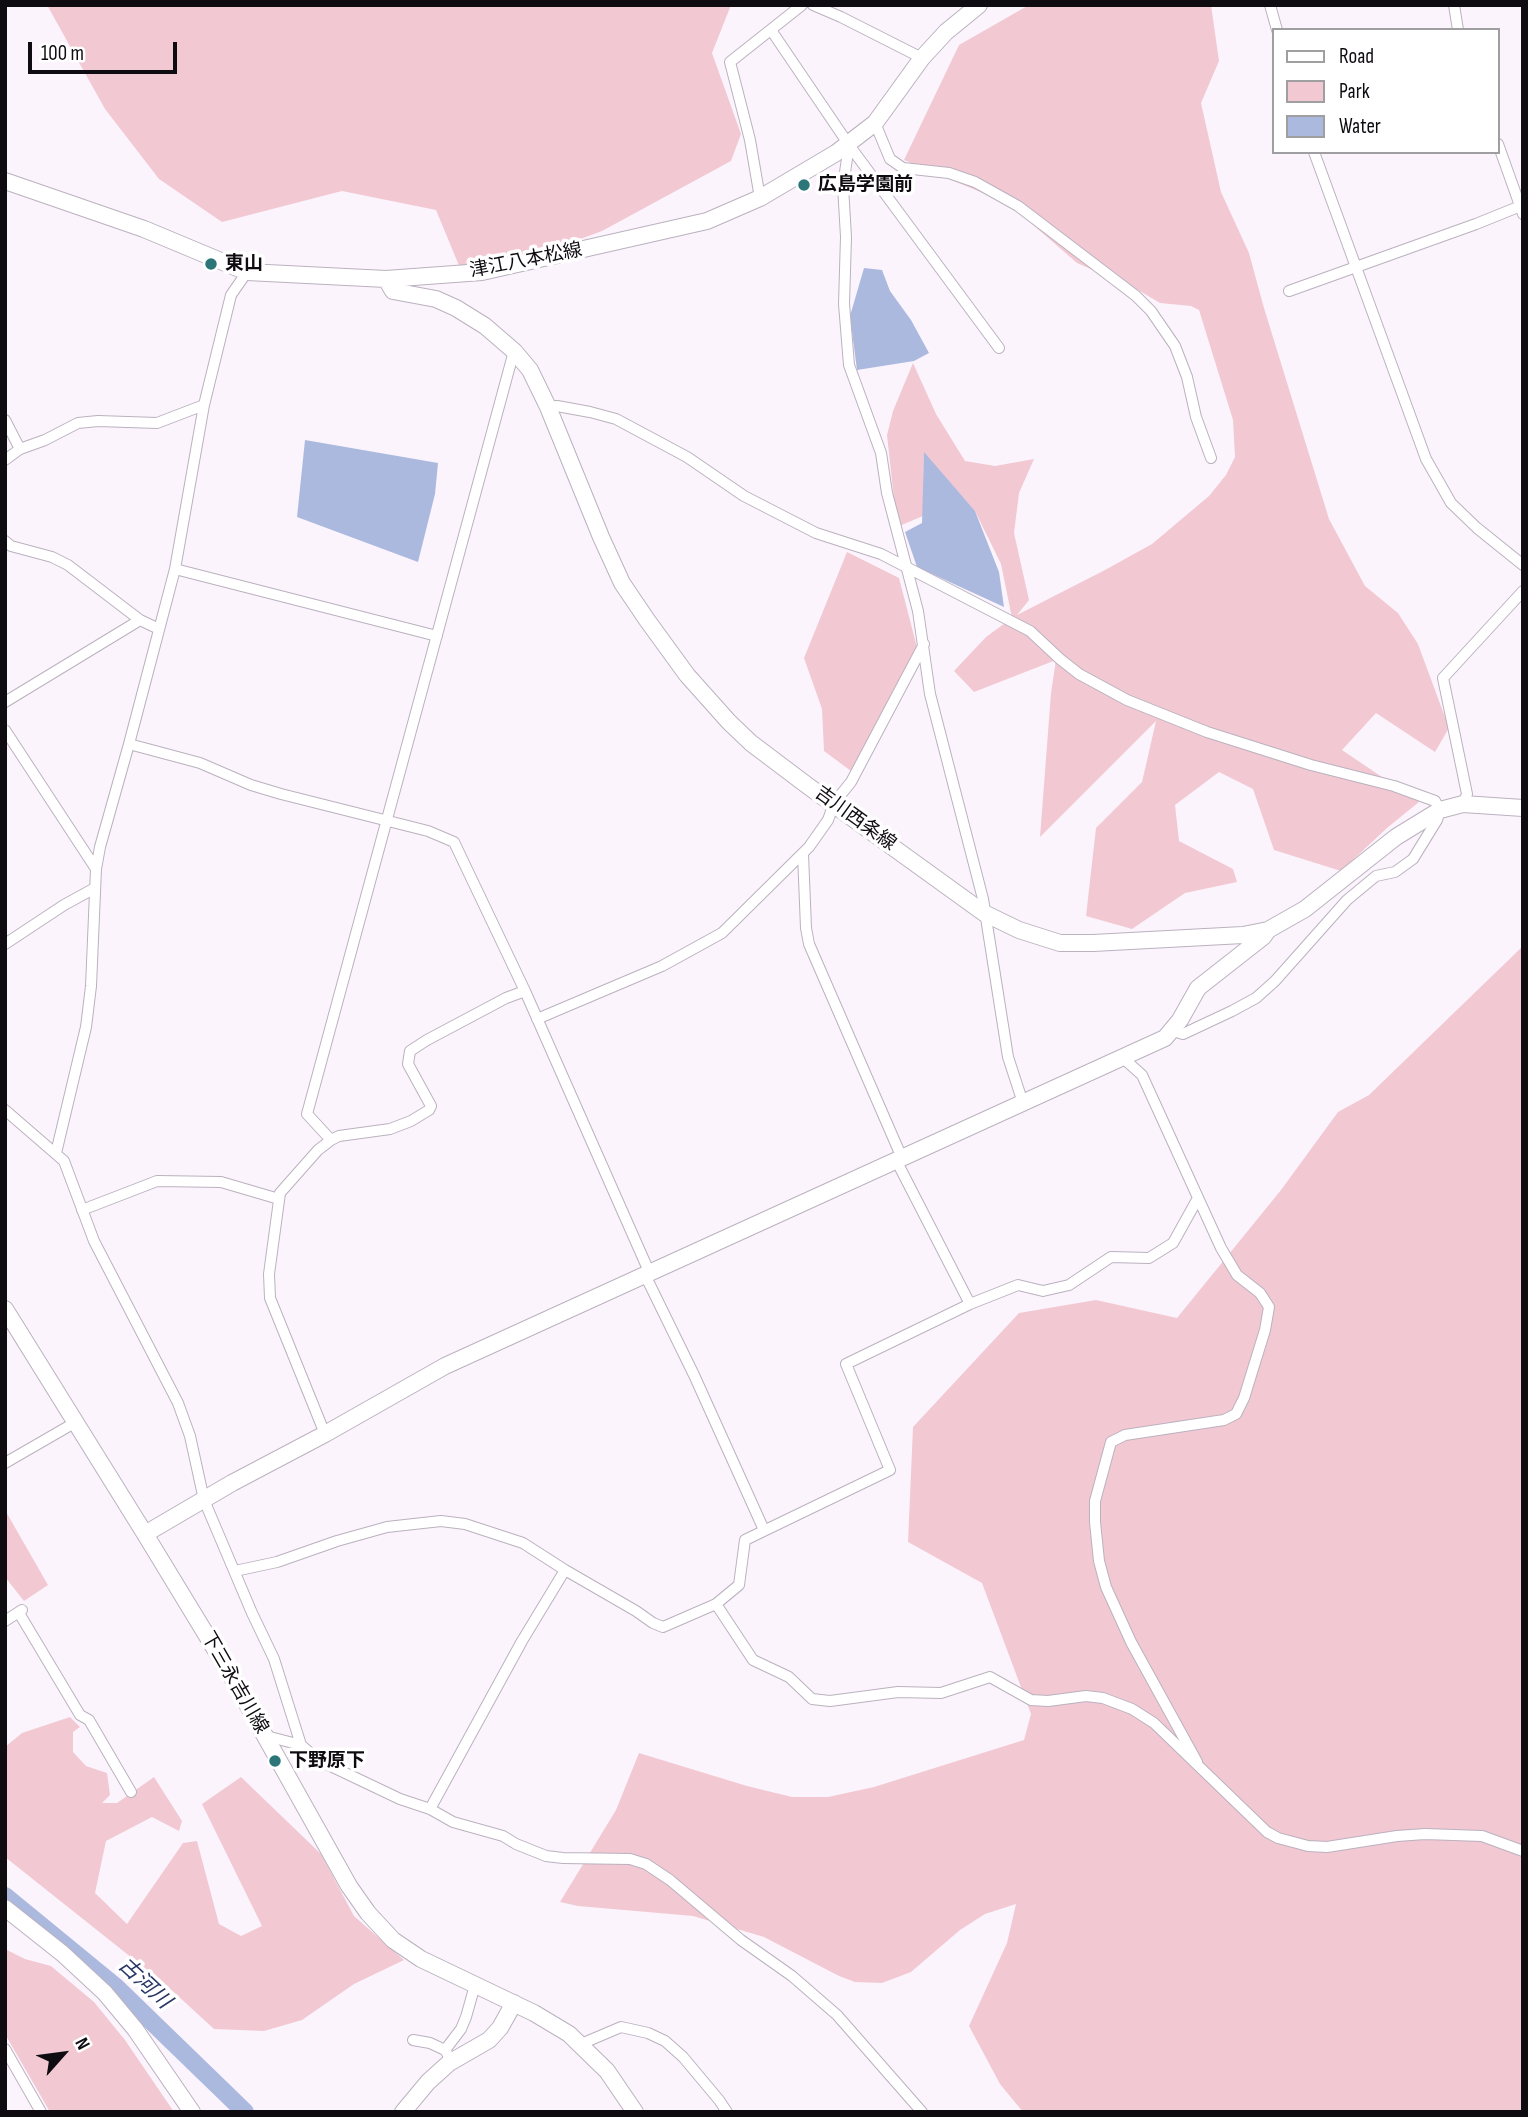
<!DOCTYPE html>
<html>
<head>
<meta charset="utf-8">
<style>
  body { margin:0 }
  #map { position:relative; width:1528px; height:2117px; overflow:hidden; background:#fbf4fd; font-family:"Sofia Sans Condensed",sans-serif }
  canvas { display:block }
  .frame { position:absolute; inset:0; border:7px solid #0f0c11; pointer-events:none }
  .legend { position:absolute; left:1272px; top:28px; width:228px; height:126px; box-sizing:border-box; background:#fff; border:2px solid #9f9ea0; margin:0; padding:9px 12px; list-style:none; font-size:21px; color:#0f0c11 }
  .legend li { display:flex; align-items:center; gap:14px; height:35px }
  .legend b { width:35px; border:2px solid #9f9ea0 }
  .north { position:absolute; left:28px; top:2019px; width:70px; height:70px; -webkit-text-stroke:5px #fff; paint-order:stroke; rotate:62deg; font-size:19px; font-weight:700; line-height:28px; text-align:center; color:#0f0c11 }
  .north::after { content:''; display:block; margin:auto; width:24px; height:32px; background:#0f0c11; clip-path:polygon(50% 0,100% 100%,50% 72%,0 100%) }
  .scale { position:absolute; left:28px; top:42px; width:149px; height:32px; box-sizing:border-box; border:4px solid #0f0c11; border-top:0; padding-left:9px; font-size:21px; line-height:24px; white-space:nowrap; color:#0f0c11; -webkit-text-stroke:5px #fff; paint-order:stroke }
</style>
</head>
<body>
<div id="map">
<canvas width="1528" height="2117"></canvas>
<div class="frame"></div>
<ul class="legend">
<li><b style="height:9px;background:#fff"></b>Road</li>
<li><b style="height:19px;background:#f2c9d2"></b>Park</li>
<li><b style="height:19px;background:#acb9df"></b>Water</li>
</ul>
<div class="north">N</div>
<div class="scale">100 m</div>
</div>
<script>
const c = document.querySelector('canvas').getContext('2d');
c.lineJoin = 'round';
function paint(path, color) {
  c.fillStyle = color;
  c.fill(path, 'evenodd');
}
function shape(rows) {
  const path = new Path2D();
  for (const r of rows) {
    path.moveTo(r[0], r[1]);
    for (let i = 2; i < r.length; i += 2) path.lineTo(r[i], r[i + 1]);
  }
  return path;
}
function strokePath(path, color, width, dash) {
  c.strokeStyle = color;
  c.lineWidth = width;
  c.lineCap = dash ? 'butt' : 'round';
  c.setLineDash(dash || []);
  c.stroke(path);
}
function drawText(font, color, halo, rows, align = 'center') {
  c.font = font + ' "Sofia Sans Condensed","Noto Sans JP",sans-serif';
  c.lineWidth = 7;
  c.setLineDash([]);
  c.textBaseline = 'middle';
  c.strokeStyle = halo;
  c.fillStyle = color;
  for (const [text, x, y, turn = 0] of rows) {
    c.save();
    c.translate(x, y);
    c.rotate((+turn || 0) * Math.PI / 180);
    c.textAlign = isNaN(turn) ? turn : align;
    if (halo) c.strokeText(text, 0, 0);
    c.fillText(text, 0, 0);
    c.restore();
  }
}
paint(shape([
  [47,5,731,5,712,53,741,134,731,161,602,231,521,261,460,268,436,210,342,191,222,222,159,179,105,109],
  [1029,5,1211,5,1219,61,1201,103,1221,192,1249,253,1264,308,1329,519,1365,586,1398,613,1418,644,1449,728,1435,752,1376,713,1342,750,1419,802,1387,828,1341,871,1274,850,1253,789,1219,772,1175,805,1179,841,1233,869,1237,882,1185,893,1132,929,1086,916,1096,828,1142,782,1156,721,1040,837,1051,693,1056,660,974,692,954,671,986,637,1012,618,1001,564,975,511,924,454,923,516,897,527,887,435,893,411,913,363,936,414,965,461,995,466,1034,459,1019,493,1014,533,1029,600,1017,615,1105,570,1152,544,1209,496,1226,475,1235,457,1233,420,1199,310,1191,306,1160,303,1138,290,1077,263,1009,204,904,160,959,45],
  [847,552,899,578,919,655,851,771,824,751,822,709,804,658],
  [1523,946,1523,2112,1023,2112,1000,2084,969,2026,1007,1943,1016,1904,985,1914,960,1930,911,1972,882,1983,855,1982,839,1976,764,1937,693,1916,578,1906,560,1902,616,1810,639,1753,747,1786,792,1797,828,1797,874,1787,1024,1740,1031,1714,982,1583,908,1542,913,1427,1019,1313,1096,1300,1177,1318,1281,1190,1338,1112,1369,1095],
  [5,1510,48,1585,24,1601,5,1577],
  [70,1717,80,1727,73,1732,73,1752,86,1766,107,1773,110,1795,102,1803,117,1803,154,1777,182,1821,179,1831,152,1817,106,1841,95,1893,127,1924,183,1843,197,1841,219,1924,241,1936,262,1926,202,1804,241,1777,321,1854,354,1916,404,1960,354,1984,302,2020,264,2031,214,2029,166,1985,5,1857,5,1747,22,1733],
  [5,1949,25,1959,51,1966,94,2002,125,2040,174,2112,50,2112,5,2034]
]), '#f2c9d2');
paint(shape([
  [864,268,882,270,890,291,911,320,929,353,914,361,857,370,850,316],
  [305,440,438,463,435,494,418,562,297,517],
  [924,452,975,511,999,572,1004,607,917,567,905,532,922,523]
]), '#acb9df');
strokePath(shape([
  [5,1896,116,1987,245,2112]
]), '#acb9df', 18);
const street = shape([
  [813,5,841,17,922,58],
  [1270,5,1277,30],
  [1454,5,1458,30],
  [771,30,849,145,999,348],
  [875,123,890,159,903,168,949,173,975,182,1018,206,1136,296,1151,311,1175,346,1187,377,1196,417,1211,458],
  [1498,144,1523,214],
  [849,145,843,186,846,237,844,304,849,365,881,453,887,493,918,611,930,694,983,899,1008,1057,1023,1103],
  [1314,152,1426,459,1451,503,1477,528,1523,565],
  [760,198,750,140,730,62,802,5],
  [1289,291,1476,224,1523,205],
  [548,407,557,406,590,412,616,419,687,457,744,496,816,533,881,554,1030,631,1060,659,1079,674,1127,700,1207,732,1311,765,1394,786,1435,801,1440,810,1437,820,1413,859,1395,872,1376,876,1347,900,1275,981,1256,998,1232,1011,1183,1034,1173,1031],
  [5,420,20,449],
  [5,460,20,449,45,440,78,423,98,421,157,423,204,405],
  [5,541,11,546,52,557,68,565,140,620,159,629],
  [175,569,437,636],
  [5,702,140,620],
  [5,730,96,869],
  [129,744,200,763,251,785,281,794,428,831,454,842,525,991,647,1267,648,1281,694,1375,764,1530],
  [1463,804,1467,794,1443,678,1523,591],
  [803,854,806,928,809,944,902,1158],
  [5,944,64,905,95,888],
  [537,1019,662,966,722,933,809,847,828,820,834,803,851,782,924,644],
  [1123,1058,1142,1075,1221,1248,1237,1275,1260,1293,1269,1307,1265,1330,1244,1398,1236,1414,1224,1420,1125,1435,1111,1442,1095,1501,1095,1522,1099,1561,1106,1587,1131,1642,1197,1762],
  [5,1110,64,1161,94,1241,178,1403,190,1436,204,1500,252,1613,274,1659,301,1745],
  [331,1140,307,1114,514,351],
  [56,1153,86,1027,91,986,96,869,100,847,129,744,175,569,204,405,231,295,247,272],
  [896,1160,970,1304],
  [82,1210,157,1181,221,1182,279,1199],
  [325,1434,270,1298,269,1274,280,1193,318,1150,331,1140,339,1136,390,1129,411,1121,429,1110,431,1106,408,1064,410,1051,427,1040,506,998,525,991],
  [5,1463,76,1422],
  [235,1571,277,1562,337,1541,387,1527,441,1521,465,1524,523,1543,565,1570,636,1611,653,1623,663,1627,716,1604,739,1585,745,1540,890,1470,846,1364,970,1304,1018,1285,1043,1291,1069,1285,1111,1257,1149,1258,1173,1243,1198,1198],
  [716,1604,753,1660,789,1677,812,1699,830,1701,898,1692,941,1693,990,1677,1031,1700,1048,1701,1086,1696,1103,1698,1132,1709,1154,1723,1267,1832,1278,1838,1308,1846,1327,1847,1397,1836,1425,1834,1482,1836,1523,1851],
  [19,1613,80,1715,89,1720,131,1792],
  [5,1621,22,1610],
  [266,1736,301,1745,318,1760,400,1799,430,1809,453,1822,503,1836,516,1844,546,1856,563,1858,630,1859,646,1864,670,1880,741,1940,792,1976,837,2015,922,2112],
  [430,1809,522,1641,565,1570],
  [413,2040,430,2043,445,2050,448,2055],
  [581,2044,621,2027,648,2033,665,2041,683,2057,719,2100,727,2112],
  [5,2049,41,2112],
  [445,2050,461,2029,466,2017,475,1985]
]);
const secondary = shape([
  [5,181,144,229,247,272,386,279,482,272,707,221,760,198,836,153,875,123,922,58,946,32,979,5],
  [386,279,393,291,436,299,456,308,485,326,514,351,530,370,548,407,601,537,622,583,647,620,687,675,729,722,751,743,808,786,984,913,1019,930,1060,943,1093,943,1243,935,1268,930,1305,909,1396,837,1440,810,1463,804,1523,808],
  [5,1309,145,1534,232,1677,349,1886,368,1913,393,1940,421,1959,534,2013,569,2034,607,2071,635,2112],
  [145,1534,232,1483,325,1434,445,1366,1165,1038,1180,1020,1198,988,1263,937,1268,930],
  [5,1908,63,1954,105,1993,135,2029,192,2112],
  [403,2112,428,2082,449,2063,489,2040,500,2028,514,2003]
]);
strokePath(street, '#bbb1bf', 12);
strokePath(secondary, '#bbb1bf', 18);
strokePath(street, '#fff', 10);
strokePath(secondary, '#fff', 16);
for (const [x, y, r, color] of [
  [804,185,7,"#2c767a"],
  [211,264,7,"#2c767a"],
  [275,1761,7,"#2c767a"]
]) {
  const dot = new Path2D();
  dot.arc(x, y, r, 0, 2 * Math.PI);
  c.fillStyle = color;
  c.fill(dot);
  strokePath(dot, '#fff', 2.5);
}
drawText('bold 19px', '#0f0c11', '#fff', [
  ["広島学園前",818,185],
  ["東山",225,264],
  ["下野原下",289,1761]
], 'left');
drawText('19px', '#0f0c11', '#fff', [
  ["津江八本松線",526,261,-11],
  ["吉川西条線",855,819,36],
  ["下三永吉川線",234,1683,60]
]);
drawText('italic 21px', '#283565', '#fff', [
  ["古河川",144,1984,43]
]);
</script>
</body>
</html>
